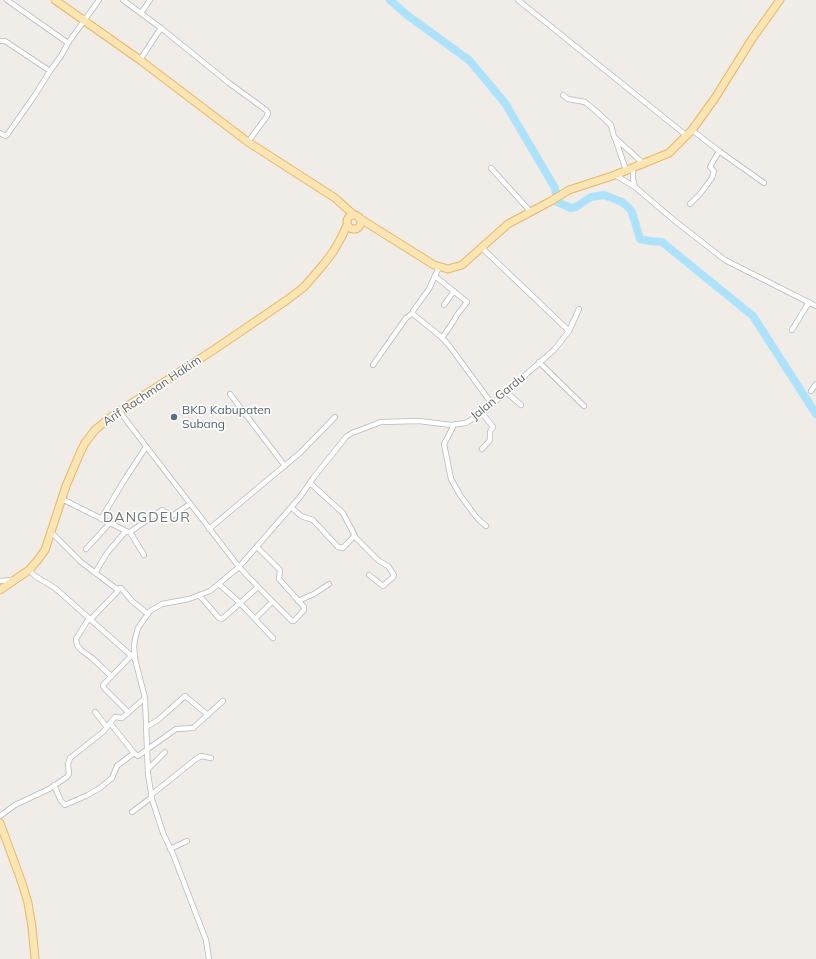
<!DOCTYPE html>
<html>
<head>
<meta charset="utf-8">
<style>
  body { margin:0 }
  canvas { display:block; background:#f0ede8 }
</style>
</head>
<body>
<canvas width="816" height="959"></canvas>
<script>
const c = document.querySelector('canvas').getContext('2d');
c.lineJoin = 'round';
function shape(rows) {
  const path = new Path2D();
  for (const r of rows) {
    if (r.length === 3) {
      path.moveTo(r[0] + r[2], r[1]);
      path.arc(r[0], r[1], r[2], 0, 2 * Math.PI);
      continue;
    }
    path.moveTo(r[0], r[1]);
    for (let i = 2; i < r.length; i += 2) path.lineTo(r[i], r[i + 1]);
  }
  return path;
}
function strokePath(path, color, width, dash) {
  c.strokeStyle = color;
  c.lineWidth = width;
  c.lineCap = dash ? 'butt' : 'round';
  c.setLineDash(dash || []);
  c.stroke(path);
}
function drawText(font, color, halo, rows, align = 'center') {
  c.font = font + ' Mulish,sans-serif';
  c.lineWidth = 3;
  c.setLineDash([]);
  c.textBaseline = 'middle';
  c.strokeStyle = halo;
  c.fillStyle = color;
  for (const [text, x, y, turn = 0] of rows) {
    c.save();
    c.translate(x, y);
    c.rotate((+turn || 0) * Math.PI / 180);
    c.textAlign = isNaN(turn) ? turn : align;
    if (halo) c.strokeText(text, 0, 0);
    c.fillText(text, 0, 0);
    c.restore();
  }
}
strokePath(shape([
  [390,0,407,15,469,60,505,103,555,188,557,202,571,208,576,207,591,197,604,195,622,202,629,208,632,212,640,239,649,241,662,242,753,316,816,414]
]), '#aee2fa', 8);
const street = shape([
  [7,0,68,43],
  [123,0,161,28,229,83,266,110,268,113,267,116,248,142],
  [518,0,687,136],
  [141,13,150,0],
  [0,41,5,41,50,71],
  [140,60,161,28],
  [563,95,568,99,585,102,597,112,611,125,614,137,644,164],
  [692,130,719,151,764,183],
  [0,133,5,136,7,135,35,95,50,71,61,56,68,43,99,0],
  [615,138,626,170],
  [491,168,530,211],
  [633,168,633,179,635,187],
  [615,175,635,187,675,221,725,260,816,306],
  [690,204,700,194,712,178,714,171,710,167,719,151],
  [481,247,569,331],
  [439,267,429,289,413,311,413,314,440,336,448,344,492,404],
  [435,276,467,302,457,315,453,322,442,338],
  [444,305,454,291],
  [792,330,809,302],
  [539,362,584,406],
  [373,365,406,318,413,313],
  [811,391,816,384],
  [506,392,521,405],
  [230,394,285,466],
  [119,411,239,567,210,591,189,599,162,604,150,611,138,628,135,639,134,646,135,659],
  [482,413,493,427,490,432,490,440,482,449],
  [454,425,444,444,451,479,460,495,477,518,486,526],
  [310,483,343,513,356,538,379,561,388,566,394,575,393,577,383,586,369,575],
  [62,499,128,532,130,532,162,510,172,516,190,504],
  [291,507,301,516,313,520,338,547,343,548,354,536],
  [101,519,125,479,146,447],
  [209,529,301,452,335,417],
  [51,532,81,562,118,590,117,592,90,620],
  [130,532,144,555],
  [257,547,280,570,279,579,304,607,304,610,294,621,292,621,268,597,239,567,300,497,314,477,346,437,352,433,381,422,419,421,451,425,466,423,483,412,554,350,569,331,579,309],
  [86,549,110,523],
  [29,570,35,576,55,588,135,659,145,698,148,774,152,799,163,833,173,854,201,927,206,940,209,959],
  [95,573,107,553,125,532],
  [0,581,12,580],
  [219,584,240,603,273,638],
  [117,589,121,588,132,601,148,614],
  [199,595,219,618,222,619,258,587],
  [298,601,314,594,329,584],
  [89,618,76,639,77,645,81,650,92,658,111,676],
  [255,619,272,602],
  [95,712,106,726],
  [128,712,104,688,103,685,132,655],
  [110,723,134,753,138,756,176,729,193,728,223,701],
  [146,727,158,720,185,696,208,715],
  [148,769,165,752],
  [54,785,61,801,65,805,88,795,100,788,112,778,117,766,134,753],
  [151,795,196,759,201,756,211,758],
  [132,812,152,797],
  [0,816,15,805,49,789,67,777,69,774,68,764,70,758,103,732,115,717,122,718,145,698],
  [170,849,187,841]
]);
const primary = shape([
  [55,0,140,60,248,142,335,198,354,215],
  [354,222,7],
  [359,218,434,265,448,269,462,265,508,224,551,201,569,190,615,175,669,153,692,130,715,98,752,39,780,0],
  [0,590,29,570,37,561,45,550,66,486,80,453,85,443,95,430,112,416,215,349,287,300,304,287,323,265,333,252,341,238,347,225],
  [0,823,22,883,28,903,32,927,35,959]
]);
strokePath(street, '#b5b8bb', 6);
strokePath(primary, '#eab567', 9);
strokePath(street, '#fff', 4.5);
strokePath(primary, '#fbe6b3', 7);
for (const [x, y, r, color] of [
  [174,417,4,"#5c6f8a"]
]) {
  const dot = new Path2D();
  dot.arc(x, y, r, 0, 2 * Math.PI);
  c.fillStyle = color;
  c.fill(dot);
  strokePath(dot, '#fff', 1.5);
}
drawText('12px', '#5f6467', '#fff', [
  ["Arif Rachman Hakim",152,391,-34],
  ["Jalan Gardu",498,397,-39]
]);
drawText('12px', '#4e5e75', '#fff', [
  ["BKD Kabupaten",182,410],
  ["Subang",182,424]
], 'left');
c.letterSpacing = '1px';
drawText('14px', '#707679', '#fff', [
  ["DANGDEUR",147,518]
]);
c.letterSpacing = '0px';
</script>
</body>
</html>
